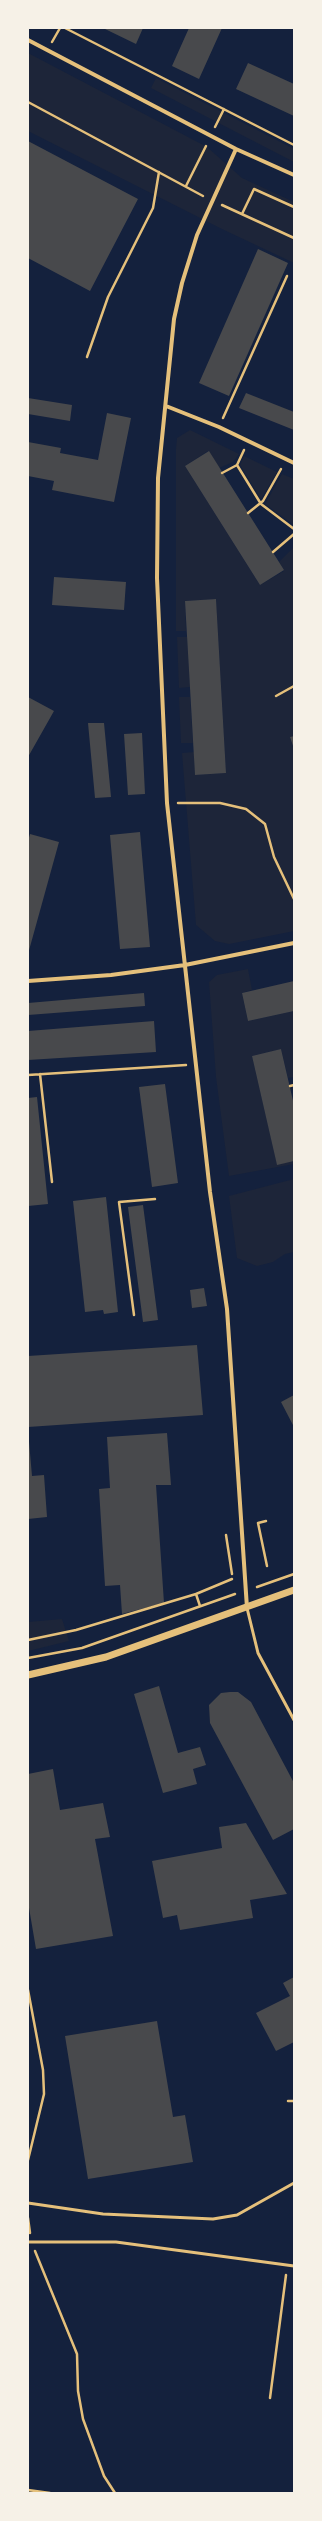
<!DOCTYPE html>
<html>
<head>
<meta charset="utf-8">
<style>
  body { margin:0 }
  #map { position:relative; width:322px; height:2521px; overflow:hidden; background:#14213d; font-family:"Roboto Condensed",sans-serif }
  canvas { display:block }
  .frame { position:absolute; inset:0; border:29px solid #f6f1e7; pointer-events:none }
</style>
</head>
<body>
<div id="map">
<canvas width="322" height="2521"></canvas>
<div class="frame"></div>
</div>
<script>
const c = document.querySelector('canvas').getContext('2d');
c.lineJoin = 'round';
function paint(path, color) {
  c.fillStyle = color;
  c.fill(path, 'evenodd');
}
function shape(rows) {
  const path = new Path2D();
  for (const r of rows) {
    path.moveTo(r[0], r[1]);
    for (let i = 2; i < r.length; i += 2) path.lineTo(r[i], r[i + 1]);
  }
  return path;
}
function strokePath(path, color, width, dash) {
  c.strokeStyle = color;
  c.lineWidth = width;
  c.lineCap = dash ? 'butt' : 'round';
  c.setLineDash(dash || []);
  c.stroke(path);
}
paint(shape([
  [28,53,207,147,242,178,294,202,294,263,222,229,28,131],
  [156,78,294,149,294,162,151,88],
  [190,430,239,454,233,462,219,468,208,451,185,466,260,585,284,571,279,562,294,547,294,736,290,737,294,750,294,931,229,944,215,941,196,925,182,753,194,752,195,775,226,773,216,599,185,601,186,631,176,631,176,449,177,438],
  [244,456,277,472,261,499,240,465],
  [282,474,294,479,294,525,265,504],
  [177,637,187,637,190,687,179,688],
  [179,697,190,697,193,743,181,743],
  [248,969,252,990,242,993,248,1021,294,1011,294,1077,288,1078,281,1049,252,1056,277,1164,294,1161,294,1164,229,1176,216,1077,209,982,217,975],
  [294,1179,294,1252,285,1254,273,1262,257,1266,237,1258,229,1196],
  [62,1619,69,1641,28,1651,28,1622]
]), '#1d2539');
paint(shape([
  [103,28,143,28,136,44],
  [189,28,222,28,199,79,172,66],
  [248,63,294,84,294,116,236,89],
  [28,141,138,199,90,291,28,258],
  [258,249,288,263,229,396,199,383],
  [246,393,294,412,294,430,239,408],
  [28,398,72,405,70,421,28,414],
  [107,413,131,418,114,502,52,490,54,481,28,476,28,442,61,448,60,453,98,460],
  [209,451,284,570,260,585,185,466],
  [54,577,126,582,124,610,52,605],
  [216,599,226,773,195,775,185,601],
  [28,697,54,711,28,757],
  [88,723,104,723,111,797,95,798],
  [142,733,145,794,128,795,124,734],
  [294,736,294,749,290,737],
  [140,832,150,947,120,949,110,835],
  [30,834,59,842,28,954,28,841],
  [294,981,294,1011,248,1021,242,993],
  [144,993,145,1006,28,1015,28,1003],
  [154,1021,156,1052,28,1060,28,1031],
  [281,1049,294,1105,294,1161,277,1165,252,1056],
  [165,1084,178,1183,152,1187,139,1087],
  [37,1097,48,1204,28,1206,28,1098],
  [106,1197,118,1312,104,1314,103,1310,85,1312,73,1201],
  [143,1205,158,1320,143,1322,128,1207],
  [204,1288,207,1306,192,1308,190,1290],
  [197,1345,203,1415,28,1427,28,1356],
  [294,1395,294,1427,281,1402],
  [28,1430,32,1476,44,1475,47,1517,28,1519],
  [167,1433,171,1485,156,1485,164,1603,122,1614,120,1585,105,1586,99,1489,110,1488,107,1437],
  [159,1686,178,1753,200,1747,206,1765,193,1769,197,1784,163,1793,134,1694],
  [230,1692,238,1692,251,1702,294,1783,294,1829,273,1840,210,1723,209,1705,221,1693],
  [53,1769,60,1810,103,1803,110,1837,95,1839,113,1936,36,1949,28,1902,28,1774],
  [246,1823,287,1894,250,1900,253,1918,180,1930,177,1915,163,1918,152,1861,222,1848,219,1827],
  [294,1977,294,2042,276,2051,256,2013,290,1996,283,1983],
  [157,2021,173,2117,185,2115,193,2162,88,2179,65,2036]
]), '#48494c');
strokePath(shape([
  [65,28,294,145],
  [52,42,60,28],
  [28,102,203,196],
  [215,127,224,109],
  [186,186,206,146],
  [222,205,294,238],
  [242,214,254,189,294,207],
  [87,357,108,297,153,208,159,172],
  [223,418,287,276],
  [244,450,237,465,261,504,294,529],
  [222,473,237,465],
  [248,513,263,501,281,469],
  [273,552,294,534],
  [276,696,294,686],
  [178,803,220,803,246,809,265,824,274,857,294,899],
  [40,1074,52,1182],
  [28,1075,186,1065],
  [290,1086,294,1085],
  [134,1315,119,1202,155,1199],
  [266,1521,258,1523,267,1566],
  [226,1535,232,1574],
  [257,1587,294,1574],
  [200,1606,196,1594,232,1579],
  [28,1640,76,1630,196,1594],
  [28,1658,82,1648,235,1594],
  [28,1990,43,2070,44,2094,28,2160],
  [288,2101,294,2101],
  [28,2218,30,2233],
  [35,2251,77,2354,78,2391,83,2419,104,2476,115,2493],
  [270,2398,286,2275],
  [28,2490,50,2493]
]), '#e5c07b', 2.5);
strokePath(shape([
  [247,1608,258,1653,294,1720],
  [28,2203,103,2214,213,2219,237,2215,294,2183],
  [28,2242,116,2242,294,2266]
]), '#e5c07b', 3);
strokePath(shape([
  [28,40,236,149,294,175],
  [236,149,197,235,182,283,174,319,158,478,157,578,167,803,210,1192,227,1309,247,1608],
  [166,406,219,427,294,463],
  [28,981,111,975,185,965,294,943]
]), '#e5c07b', 4);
strokePath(shape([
  [28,1675,106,1657,294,1590]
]), '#e5c07b', 7);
</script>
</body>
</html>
